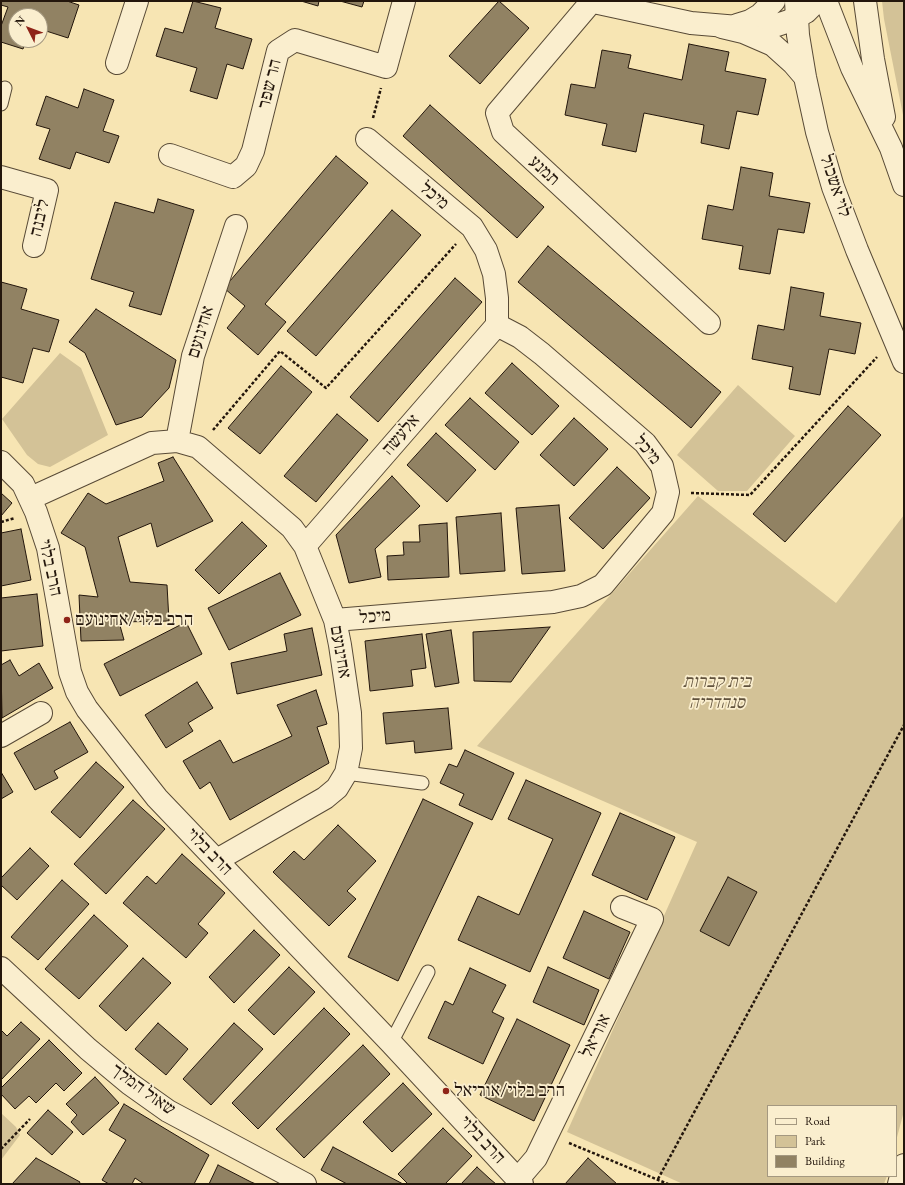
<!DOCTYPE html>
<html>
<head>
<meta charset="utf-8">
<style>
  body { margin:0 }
  #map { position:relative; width:905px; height:1185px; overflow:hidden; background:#f7e5b3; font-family:"EB Garamond",serif }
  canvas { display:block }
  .frame { position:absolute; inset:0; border:2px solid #23160c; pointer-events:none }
  .legend { position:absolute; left:767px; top:1105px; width:130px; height:72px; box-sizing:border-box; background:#faeece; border:1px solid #a49880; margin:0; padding:5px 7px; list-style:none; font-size:12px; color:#23160c }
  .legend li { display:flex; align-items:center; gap:8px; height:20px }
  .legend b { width:20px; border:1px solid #a49880 }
  .north { position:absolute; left:8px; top:8px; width:40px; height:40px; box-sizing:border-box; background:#faeece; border:1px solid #a49880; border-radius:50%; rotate:312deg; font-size:11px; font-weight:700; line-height:16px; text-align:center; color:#23160c }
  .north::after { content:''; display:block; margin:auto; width:14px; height:18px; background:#8f2418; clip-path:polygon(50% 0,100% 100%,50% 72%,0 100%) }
</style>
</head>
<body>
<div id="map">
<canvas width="905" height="1185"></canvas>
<div class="frame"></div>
<ul class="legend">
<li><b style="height:5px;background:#faeece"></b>Road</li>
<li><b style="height:11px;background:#d3c297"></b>Park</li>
<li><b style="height:11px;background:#918263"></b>Building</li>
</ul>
<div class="north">N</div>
</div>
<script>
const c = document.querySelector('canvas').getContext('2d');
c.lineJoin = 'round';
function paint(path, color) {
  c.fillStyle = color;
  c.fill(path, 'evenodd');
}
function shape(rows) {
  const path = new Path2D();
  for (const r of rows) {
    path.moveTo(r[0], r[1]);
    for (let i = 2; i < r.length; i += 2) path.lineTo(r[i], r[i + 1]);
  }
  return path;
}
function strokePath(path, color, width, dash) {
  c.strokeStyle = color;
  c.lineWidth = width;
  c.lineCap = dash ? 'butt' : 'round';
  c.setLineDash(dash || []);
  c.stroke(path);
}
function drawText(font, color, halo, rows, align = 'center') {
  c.font = font + ' "EB Garamond","Frank Ruhl Libre",serif';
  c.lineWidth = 3.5;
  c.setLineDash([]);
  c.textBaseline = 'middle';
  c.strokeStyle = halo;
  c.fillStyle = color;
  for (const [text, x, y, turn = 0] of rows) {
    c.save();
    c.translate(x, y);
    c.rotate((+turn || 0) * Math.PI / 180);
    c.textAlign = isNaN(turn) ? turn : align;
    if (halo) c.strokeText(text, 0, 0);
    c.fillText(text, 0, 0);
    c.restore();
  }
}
paint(shape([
  [882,1,904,1,904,120,884,19],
  [60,353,81,368,108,435,50,467,38,464,27,455,2,419],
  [738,385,795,436,747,491,718,491,677,455],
  [698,496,836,603,904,515,904,1111,896,1141,896,1106,768,1106,768,1176,887,1176,884,1184,683,1184,567,1132,697,842,477,746],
  [1,1113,16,1127,20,1135,1,1160]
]), '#d3c297');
const building = shape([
  [1,1,67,1,79,5,68,38,40,29,40,16,16,16,16,40,26,40,23,49,1,42,1,26,8,7,1,5,1,1],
  [193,1,221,8,215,28,252,39,243,69,227,64,217,99,190,91,197,68,156,56,165,28,183,33,193,1],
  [301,1,319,1,318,6,301,1],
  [340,1,364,1,362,7,340,1],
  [499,1,529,28,480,84,449,56,499,1],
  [689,44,729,52,725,71,766,79,758,115,737,111,729,149,701,143,704,125,644,113,636,152,602,145,607,124,565,115,571,84,595,88,602,50,631,55,628,68,682,80,689,44],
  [84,89,114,100,103,131,119,136,109,163,76,152,70,169,39,159,50,129,36,125,46,96,78,108,84,89],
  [430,105,544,207,517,238,403,136,430,105],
  [336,156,368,183,265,304,286,322,258,355,227,328,245,306,224,288,336,156],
  [741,167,773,173,769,196,810,203,804,233,778,229,770,274,739,269,743,246,702,239,708,205,733,210,741,167],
  [158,199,194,210,161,315,129,306,134,292,91,279,115,202,154,213,158,199],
  [392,210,421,235,316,356,287,331,392,210],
  [548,246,721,392,691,428,518,282,548,246],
  [455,278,482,302,378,422,350,397,455,278],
  [1,282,27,289,21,309,59,320,49,352,33,348,23,383,1,377,1,282],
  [791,287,824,293,820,316,861,323,855,354,829,349,820,395,789,389,793,367,752,359,758,325,784,330,791,287],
  [96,309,176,360,169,388,142,417,116,425,85,353,69,342,96,309],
  [512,363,559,406,532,435,485,393,512,363],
  [281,366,312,392,260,454,228,428,281,366],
  [470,398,519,442,495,470,445,425,470,398],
  [848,406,881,435,785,542,753,514,848,406],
  [337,414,368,440,316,502,284,476,337,414],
  [574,418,608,449,574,486,540,455,574,418],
  [436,433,476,470,447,502,407,465,436,433],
  [173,457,213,521,157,547,151,523,118,537,130,582,167,585,169,621,119,622,124,640,81,641,79,595,98,597,85,547,61,533,88,493,106,504,164,481,158,463,173,457],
  [617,467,650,498,603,549,569,518,617,467],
  [392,476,420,506,375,549,381,577,349,583,336,535,392,476],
  [1,493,12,503,1,516,1,493],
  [559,505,565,571,522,574,516,508,559,505],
  [501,513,505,571,460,574,456,517,501,513],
  [242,522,267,546,219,594,195,570,242,522],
  [447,523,449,577,388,580,387,556,404,555,403,542,420,542,419,525,447,523],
  [21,529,31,580,1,586,1,533,21,529],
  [280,573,301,615,229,650,208,608,280,573],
  [37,594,43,646,1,651,1,598,37,594],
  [186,622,202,654,120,696,104,664,186,622],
  [550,627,511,682,474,681,473,632,550,627],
  [312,628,322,675,237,694,231,663,287,651,284,634,312,628],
  [451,630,459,683,435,687,426,634,451,630],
  [422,634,426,668,411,670,413,686,370,691,365,641,422,634],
  [10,660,19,676,39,663,53,688,2,718,1,665,10,660],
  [197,682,213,708,188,723,193,731,166,748,145,715,197,682],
  [316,690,327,724,317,727,329,763,230,820,210,782,200,789,183,761,220,740,233,763,292,736,277,705,316,690],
  [448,708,452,749,415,753,414,741,386,744,383,713,448,708],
  [70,722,88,752,54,771,58,778,35,790,14,753,70,722],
  [465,750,514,773,492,820,459,805,464,794,440,783,449,764,457,767,465,750],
  [96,762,124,787,80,838,51,812,96,762],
  [1,772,13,792,1,799,1,772],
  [526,780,601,813,530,972,458,940,478,896,519,915,553,839,508,819,526,780],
  [423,799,473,823,398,981,348,957,423,799],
  [133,800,165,829,106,894,74,864,133,800],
  [620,813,675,837,647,900,592,875,620,813],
  [338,825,376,861,347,891,356,899,329,926,273,872,294,851,304,860,338,825],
  [30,848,49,866,17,900,1,885,1,878,30,848],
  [182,854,225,893,198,924,208,933,186,958,123,903,147,876,156,884,182,854],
  [728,877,757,892,729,946,700,931,728,877],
  [62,880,89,904,38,960,11,937,62,880],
  [584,911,630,932,609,979,563,958,584,911],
  [94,915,128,946,79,999,45,969,94,915],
  [254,930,280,955,234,1003,209,977,254,930],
  [143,958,171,983,126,1031,99,1006,143,958],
  [289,967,315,992,274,1035,248,1010,289,967],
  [548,967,599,990,584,1025,533,1002,548,967],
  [470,968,506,985,492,1012,504,1018,483,1064,428,1038,445,1001,453,1005,470,968],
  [324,1008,350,1034,258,1129,232,1103,324,1008],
  [517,1019,570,1045,534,1121,480,1095,517,1019],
  [21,1022,40,1039,1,1080,1,1030,7,1036,21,1022],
  [158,1023,188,1049,166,1075,135,1049,158,1023],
  [234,1023,263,1049,211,1105,183,1079,234,1023],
  [49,1040,82,1073,64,1091,56,1083,36,1103,29,1096,15,1109,1,1094,1,1088,49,1040],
  [363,1045,390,1074,304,1158,276,1129,363,1045],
  [95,1077,119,1103,83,1135,71,1122,77,1115,66,1104,95,1077],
  [403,1083,432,1114,392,1152,363,1122,403,1083],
  [124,1104,209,1155,194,1184,144,1184,135,1178,132,1184,109,1184,102,1180,126,1140,109,1130,124,1104],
  [48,1110,73,1132,52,1155,27,1133,48,1110],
  [443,1128,472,1156,445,1184,408,1184,398,1174,443,1128],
  [333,1147,403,1184,347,1184,321,1170,333,1147],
  [36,1158,80,1182,79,1184,12,1184,36,1158],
  [588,1158,617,1184,565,1184,588,1158],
  [218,1165,251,1182,256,1184,209,1184,218,1165],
  [477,1167,490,1179,496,1184,461,1184,477,1167]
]);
paint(building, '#918263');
strokePath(building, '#23160c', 1);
const service = shape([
  [1,104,5,88],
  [346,773,422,783],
  [391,1043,428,972]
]);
const minor = shape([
  [589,1,691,23,750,28,774,26,789,21,806,12,817,1],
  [592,1,497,113,503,132,709,323],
  [737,25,750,21,760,15,774,1],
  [117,63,137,1],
  [367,139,472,227,486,250,494,274,497,298,497,325],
  [170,155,233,177,246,166,253,151,278,51,295,40,386,67,404,1],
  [1,177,47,190,34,246],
  [177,441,193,356,236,226],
  [1,462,23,484,36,512,48,548,70,672,77,692,87,709,157,798,391,1043,522,1184],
  [31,498,152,443,177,441,198,447,292,528,305,546,335,620,340,645,350,713,351,748,346,773,337,788,325,798,217,860],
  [305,546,497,325],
  [335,620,553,602,581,596,603,585,663,513,668,492,662,466,645,443,542,354,520,337,497,325],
  [1,736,41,713],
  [1,968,88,1049,130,1084,168,1111,305,1184],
  [518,1179,536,1158,652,919,622,907]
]);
const tertiary = shape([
  [796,1,798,35,805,77,817,132,833,187,857,250,904,362],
  [826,1,852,68,891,148,904,185],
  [865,1,873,59,884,117],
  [722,27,743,32,773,45,793,63,805,77],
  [899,1184,904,1165]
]);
strokePath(service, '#584a36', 15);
strokePath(minor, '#584a36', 24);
strokePath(tertiary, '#584a36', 24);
strokePath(shape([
  [373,118,381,88],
  [213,430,280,351,326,388,456,244],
  [691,493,750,495,877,357],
  [1,522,15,518],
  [569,1143,668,1184],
  [1,1149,30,1119],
  [658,1179,904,725]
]), '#23160c', 2.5, [3, 2]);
strokePath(service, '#faeece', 13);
strokePath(minor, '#faeece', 22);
strokePath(tertiary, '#faeece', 22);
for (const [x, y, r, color] of [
  [67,620,4,"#8f2418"],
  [446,1091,4,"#8f2418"]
]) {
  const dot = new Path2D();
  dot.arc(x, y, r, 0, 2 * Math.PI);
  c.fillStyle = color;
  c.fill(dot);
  strokePath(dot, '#faeece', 1.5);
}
drawText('18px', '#23160c', '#faeece', [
  ["הר שפר",270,84,-76],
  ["תמנע",544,171,43],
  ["לוי אשכול",835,186,72],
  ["מיכל",434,196,40],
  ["ליבנה",40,218,-77],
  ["אחינועם",201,332,-73],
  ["אלעשה",401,435,-49],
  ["מיכל",647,450,50],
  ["הרב בלוי",50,568,78],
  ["מיכל",375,617,-5],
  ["אחינועם",340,652,80],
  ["הרב בלוי",209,852,46],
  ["אוריאל",596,1036,-64],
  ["שאול המלך",143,1090,36],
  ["הרב בלוי",482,1140,47]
]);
drawText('18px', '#23160c', '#faeece', [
  ["הרב בלוי/אחינועם",75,620],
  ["הרב בלוי/אוריאל",454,1091]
], 'left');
drawText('italic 18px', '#61523d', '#faeece', [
  ["בית קברות",717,682],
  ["סנהדריה",717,703]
]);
</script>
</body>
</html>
